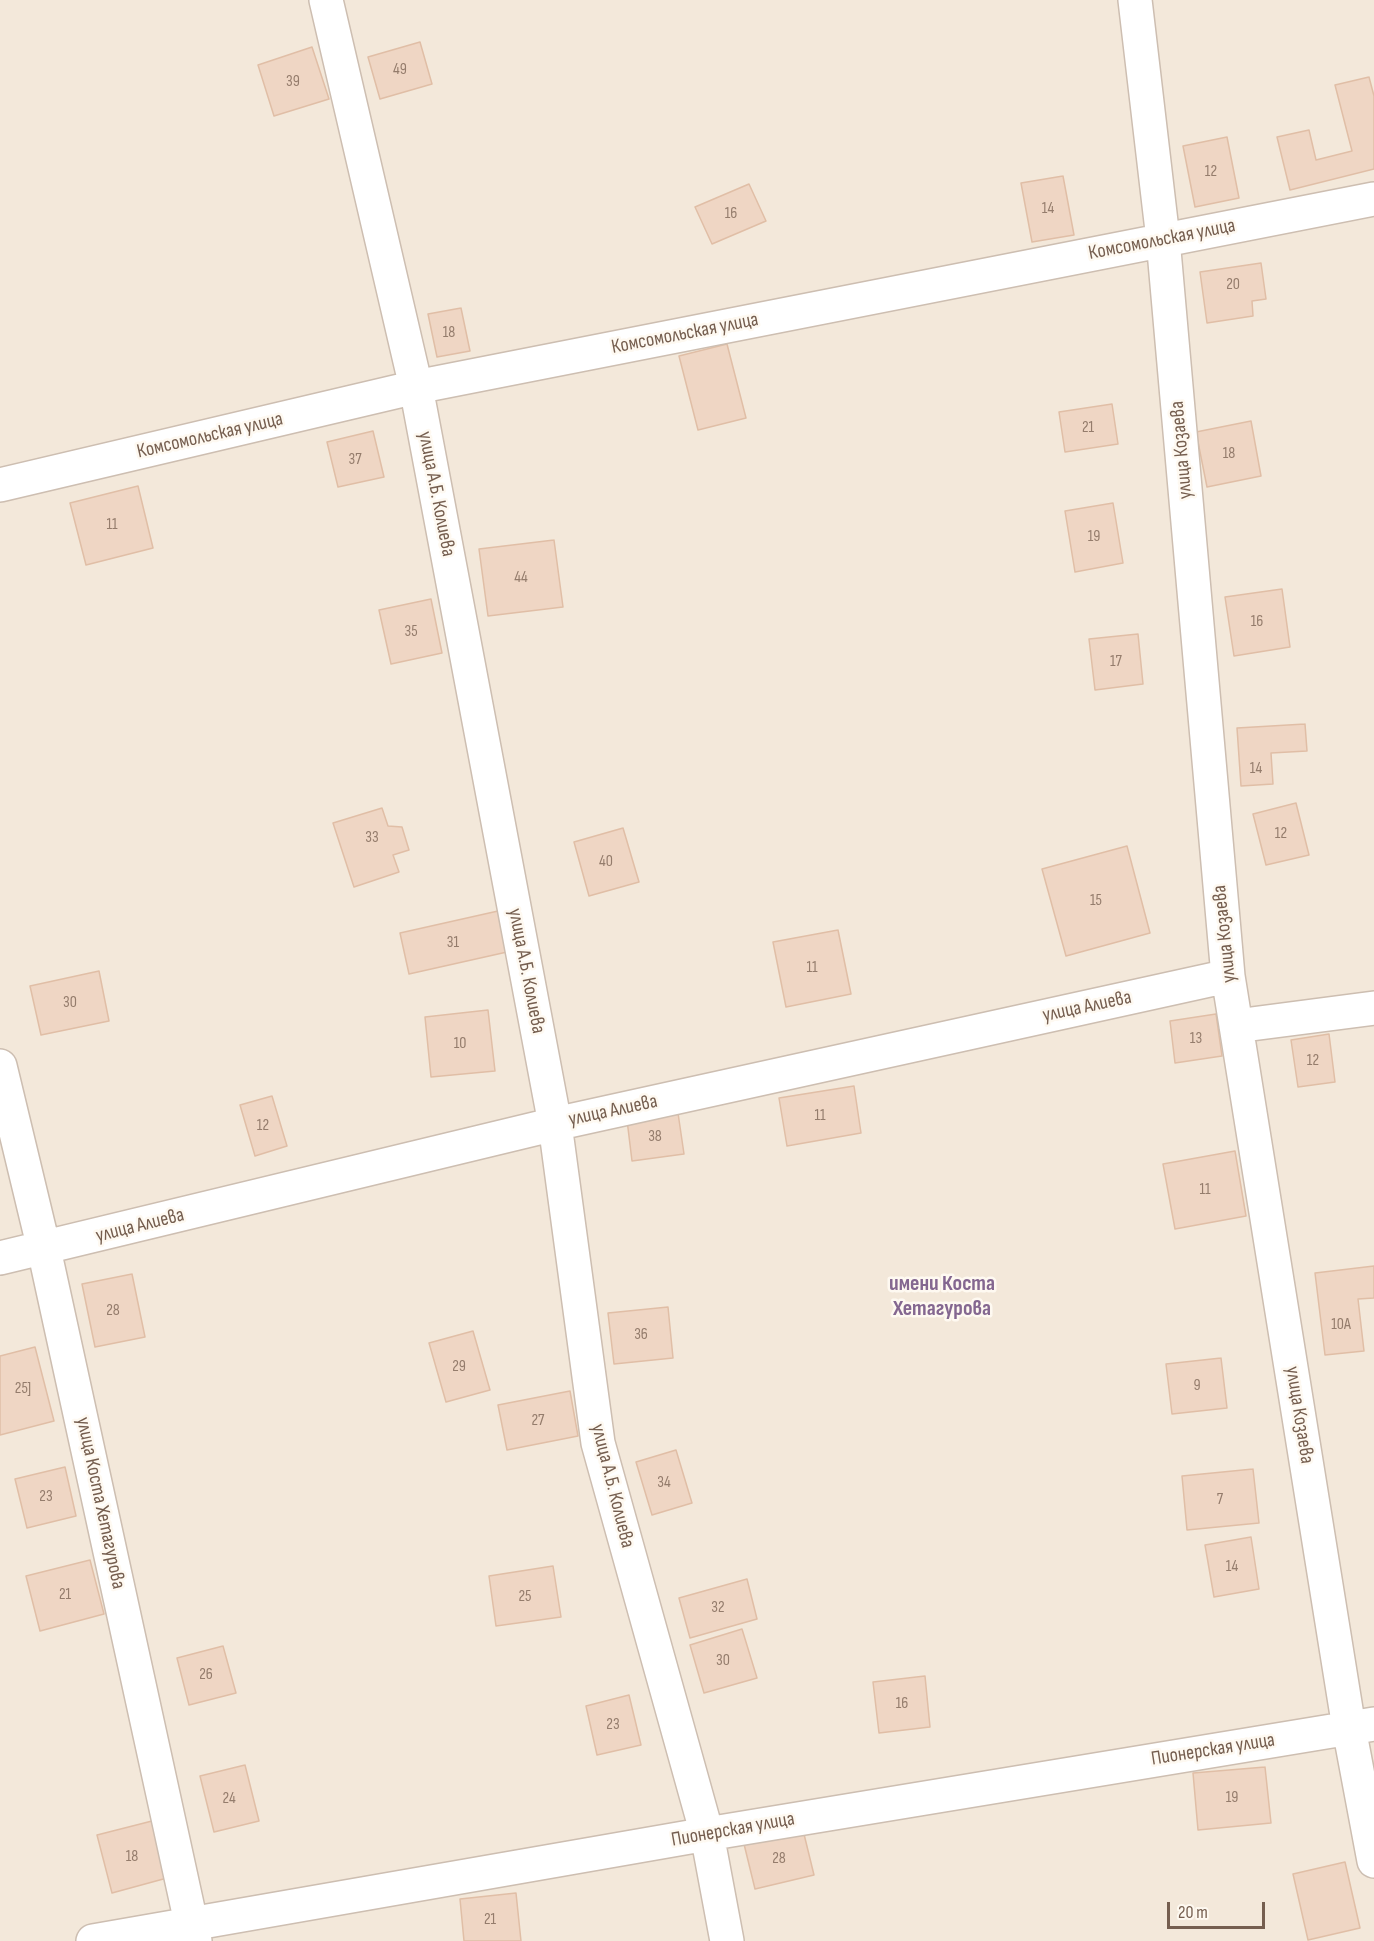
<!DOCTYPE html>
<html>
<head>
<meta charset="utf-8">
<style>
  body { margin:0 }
  #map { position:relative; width:1374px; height:1941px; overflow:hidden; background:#fbf5eb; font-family:"Sofia Sans Condensed",sans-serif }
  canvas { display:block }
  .scale { position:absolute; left:1167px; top:1902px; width:98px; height:27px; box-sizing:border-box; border:3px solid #755e4f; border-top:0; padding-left:8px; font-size:18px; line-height:21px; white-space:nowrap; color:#755e4f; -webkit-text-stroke:4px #fef9f1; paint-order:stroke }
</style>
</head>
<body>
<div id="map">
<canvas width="1374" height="1941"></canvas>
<div class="scale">20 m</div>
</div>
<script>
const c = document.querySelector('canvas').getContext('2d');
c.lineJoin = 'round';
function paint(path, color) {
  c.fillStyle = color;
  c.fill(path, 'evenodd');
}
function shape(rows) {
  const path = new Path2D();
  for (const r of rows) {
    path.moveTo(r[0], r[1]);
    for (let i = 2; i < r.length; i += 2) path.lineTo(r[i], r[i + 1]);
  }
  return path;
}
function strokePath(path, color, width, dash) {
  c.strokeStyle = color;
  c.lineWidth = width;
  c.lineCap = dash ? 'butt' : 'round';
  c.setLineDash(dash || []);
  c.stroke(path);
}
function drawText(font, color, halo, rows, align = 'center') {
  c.font = font + ' "Sofia Sans Condensed",sans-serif';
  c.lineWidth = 5;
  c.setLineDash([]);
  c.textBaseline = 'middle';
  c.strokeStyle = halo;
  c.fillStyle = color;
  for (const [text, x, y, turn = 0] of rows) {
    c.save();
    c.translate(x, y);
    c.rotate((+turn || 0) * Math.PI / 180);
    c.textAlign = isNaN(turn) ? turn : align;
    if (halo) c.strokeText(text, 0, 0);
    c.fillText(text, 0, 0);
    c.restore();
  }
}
paint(shape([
  [0,0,1374,0,1374,1941,0,1941]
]), '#f3e8da');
const building = shape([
  [420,42,432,84,380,99,368,57,420,42],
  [312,47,329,99,274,116,258,65,312,47],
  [1369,77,1374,96,1374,169,1290,190,1277,137,1309,130,1316,160,1352,151,1335,85,1369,77],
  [1227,137,1239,198,1195,207,1183,146,1227,137],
  [1063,176,1074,235,1032,242,1021,183,1063,176],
  [749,184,766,221,712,244,695,207,749,184],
  [1261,263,1266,299,1252,301,1253,316,1207,323,1200,272,1261,263],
  [461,308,470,351,437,357,428,314,461,308],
  [727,344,746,418,698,430,679,356,727,344],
  [1112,404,1118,444,1065,452,1059,412,1112,404],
  [1251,421,1261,476,1207,487,1196,432,1251,421],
  [373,431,384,477,338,487,327,442,373,431],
  [138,486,153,548,86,565,70,503,138,486],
  [1113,503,1123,563,1075,572,1065,511,1113,503],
  [554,540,563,607,488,616,479,549,554,540],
  [1282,589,1290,647,1234,656,1225,597,1282,589],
  [431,599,442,653,391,664,379,610,431,599],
  [1138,634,1143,684,1095,690,1089,639,1138,634],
  [1305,724,1307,751,1271,753,1273,784,1241,786,1237,728,1305,724],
  [1296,803,1309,855,1266,865,1253,814,1296,803],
  [382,808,388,826,402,827,409,850,393,855,399,872,354,887,333,823,382,808],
  [623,828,639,882,589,896,574,842,623,828],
  [1127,846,1150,933,1066,956,1042,869,1127,846],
  [498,911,507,952,409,974,400,933,498,911],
  [838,930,851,994,786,1007,773,942,838,930],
  [99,971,109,1021,41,1035,30,986,99,971],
  [488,1010,495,1071,431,1077,425,1017,488,1010],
  [1216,1014,1222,1056,1175,1063,1170,1021,1216,1014],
  [1329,1034,1335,1082,1298,1087,1291,1040,1329,1034],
  [854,1086,861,1133,787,1146,779,1098,854,1086],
  [272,1096,287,1146,255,1156,240,1105,272,1096],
  [678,1113,684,1154,632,1161,627,1120,678,1113],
  [1235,1151,1246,1216,1175,1229,1163,1164,1235,1151],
  [1374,1266,1374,1298,1358,1299,1364,1351,1325,1355,1315,1273,1374,1266],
  [132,1274,145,1337,95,1347,82,1284,132,1274],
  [668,1307,673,1358,614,1364,608,1313,668,1307],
  [473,1331,490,1390,446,1402,429,1343,473,1331],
  [35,1347,54,1421,0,1435,0,1356,35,1347],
  [1221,1358,1227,1408,1172,1414,1166,1364,1221,1358],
  [570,1391,578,1436,507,1450,498,1405,570,1391],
  [676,1450,692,1503,652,1515,636,1462,676,1450],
  [65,1467,76,1516,27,1528,15,1479,65,1467],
  [1253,1469,1259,1523,1187,1530,1182,1476,1253,1469],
  [1251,1537,1259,1589,1214,1597,1205,1545,1251,1537],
  [90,1560,104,1614,40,1631,26,1576,90,1560],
  [553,1566,561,1617,496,1626,489,1576,553,1566],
  [747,1579,757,1619,690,1638,679,1598,747,1579],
  [742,1629,757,1678,704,1693,690,1645,742,1629],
  [223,1646,236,1693,189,1705,177,1658,223,1646],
  [925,1676,930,1727,879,1733,873,1682,925,1676],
  [629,1695,641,1745,597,1755,586,1706,629,1695],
  [245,1765,259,1821,214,1832,200,1776,245,1765],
  [1265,1767,1271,1823,1198,1830,1193,1773,1265,1767],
  [152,1821,167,1878,112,1893,97,1835,152,1821],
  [803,1830,814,1875,755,1889,744,1844,803,1830],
  [1345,1862,1360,1928,1308,1940,1293,1874,1345,1862],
  [516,1893,521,1941,464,1941,460,1899,516,1893]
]);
paint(building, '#efd6c4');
strokePath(building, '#e0bea6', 1.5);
const minor = shape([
  [326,0,416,387,555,1124,598,1443,707,1834,727,1941],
  [1135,0,1163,239,1228,976,1349,1728,1374,1861],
  [0,485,416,387,1374,199],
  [1236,1026,1374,1008],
  [0,1066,44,1249,195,1941],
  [0,1258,555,1124,1228,976],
  [93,1941,707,1834,1374,1724]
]);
strokePath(minor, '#cdbeb1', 36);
strokePath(minor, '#fff', 33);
drawText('16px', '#947c6c', null, [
  ["49",400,70],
  ["39",293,82],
  ["12",1211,172],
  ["14",1048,209],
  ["16",731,214],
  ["20",1233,285],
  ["18",449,333],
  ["21",1088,428],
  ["18",1229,454],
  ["37",355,460],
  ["11",112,525],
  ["19",1094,537],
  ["44",521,578],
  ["16",1257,622],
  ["35",411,632],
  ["17",1116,662],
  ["14",1256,769],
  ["12",1281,834],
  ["33",372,838],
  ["40",606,862],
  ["15",1096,901],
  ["31",453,943],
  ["11",812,968],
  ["30",70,1003],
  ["13",1196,1039],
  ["10",460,1044],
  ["12",1313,1061],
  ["11",820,1116],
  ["12",263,1126],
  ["38",655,1137],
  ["11",1205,1190],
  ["28",113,1311],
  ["10А",1341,1325],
  ["36",641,1335],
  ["29",459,1367],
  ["9",1197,1386],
  ["25]",23,1389],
  ["27",538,1421],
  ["34",664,1483],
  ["23",46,1497],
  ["7",1220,1500],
  ["14",1232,1567],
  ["21",65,1595],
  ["25",525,1597],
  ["32",718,1608],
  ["30",723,1661],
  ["26",206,1675],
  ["16",902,1704],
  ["23",613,1725],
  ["19",1232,1798],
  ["24",229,1799],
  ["18",132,1857],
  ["28",779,1859],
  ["21",490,1920]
]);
drawText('20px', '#755e4f', '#fef9f1', [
  ["Комсомольская улица",1162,240,-11],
  ["Комсомольская улица",685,334,-11],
  ["Комсомольская улица",210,436,-13],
  ["улица Козаева",1182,450,-95],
  ["улица А.Б. Колиева",436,494,79],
  ["улица Козаева",1225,934,-96],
  ["улица А.Б. Колиева",526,971,79],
  ["улица Алиева",1087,1007,-12],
  ["улица Алиева",613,1111,-12],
  ["улица Алиева",140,1226,-14],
  ["улица Козаева",1299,1415,81],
  ["улица А.Б. Колиева",612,1486,76],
  ["улица Коста Хетагурова",100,1503,78],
  ["Пионерская улица",1213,1750,-9],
  ["Пионерская улица",733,1830,-10]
]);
drawText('bold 22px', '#846790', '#fef9f1', [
  ["имени Коста",942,1284],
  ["Хетагурова",942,1309]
]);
</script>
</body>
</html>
